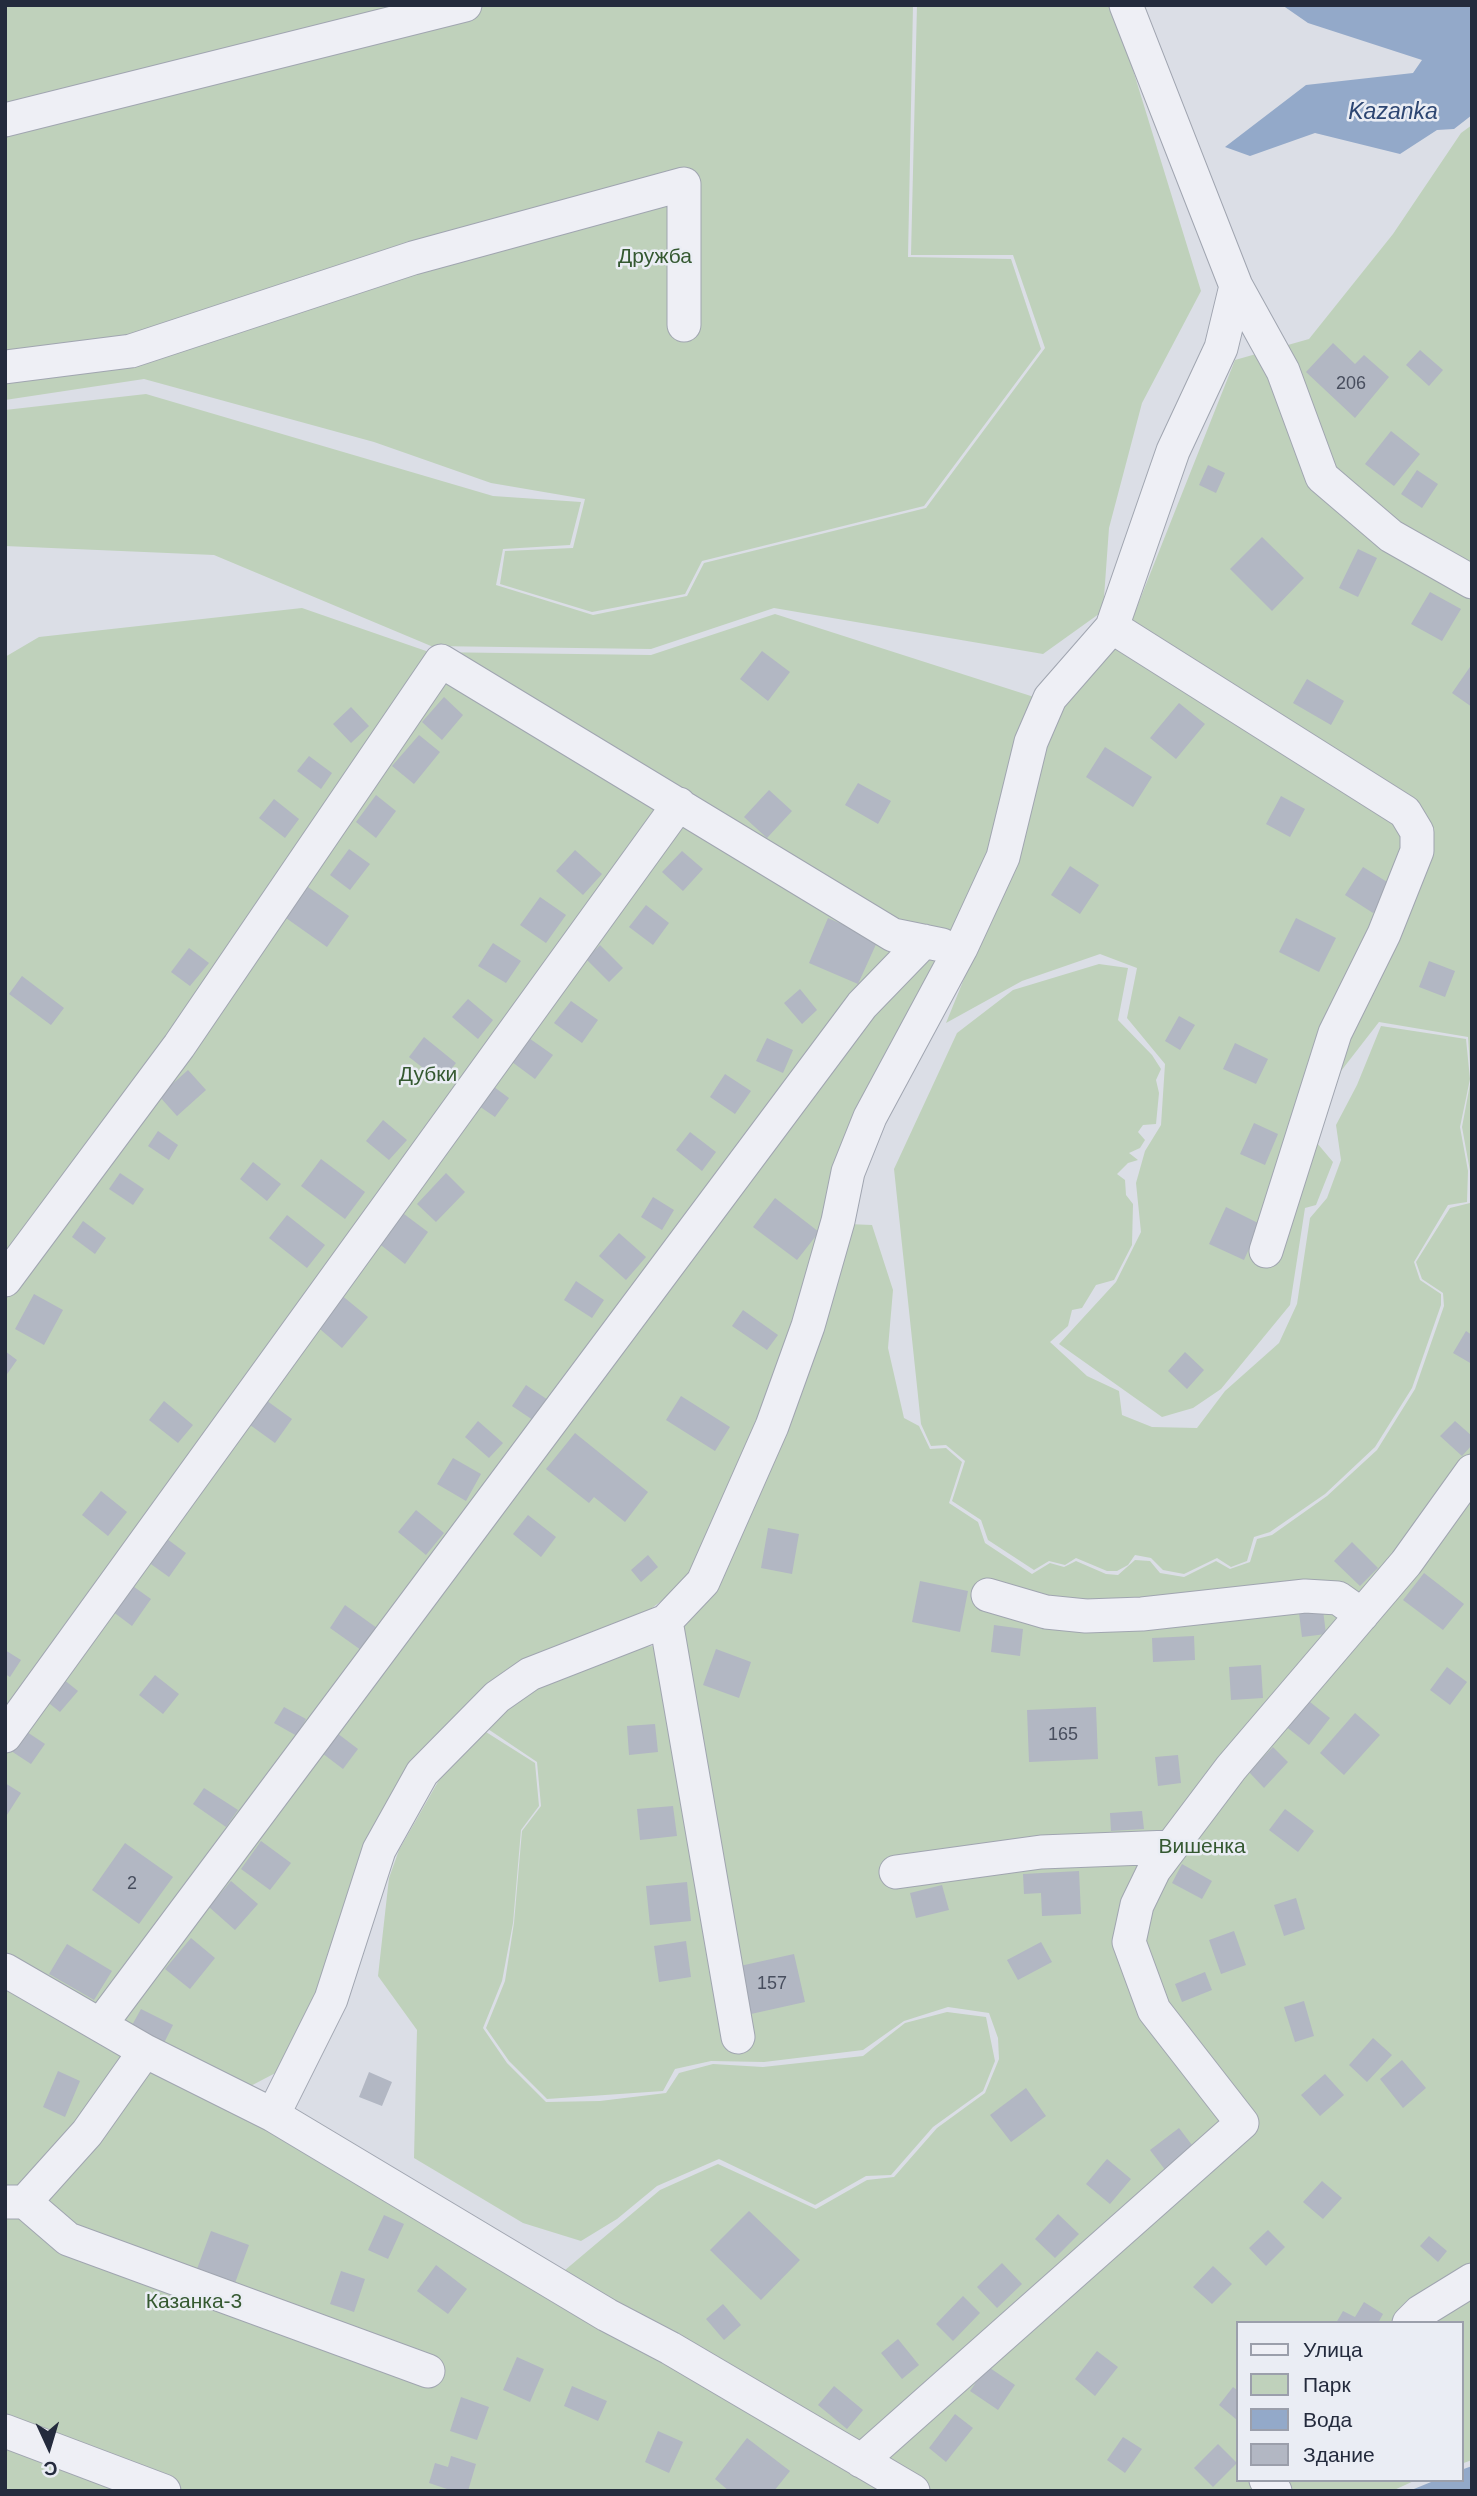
<!DOCTYPE html>
<html>
<head>
<meta charset="utf-8">
<style>
  body { margin:0 }
  #map { position:relative; width:1477px; height:2496px; overflow:hidden; background:#dbdee6; font-family:Helvetica,sans-serif }
  canvas { display:block }
  .frame { position:absolute; inset:0; border:7px solid #242b3d; pointer-events:none }
  .legend { position:absolute; left:1236px; top:2321px; width:228px; height:161px; box-sizing:border-box; background:#eaedf4; border:2px solid #9b9fab; margin:0; padding:9px 12px; list-style:none; font-size:21px; color:#242b3d }
  .legend li { display:flex; align-items:center; gap:14px; height:35px }
  .legend b { width:35px; border:2px solid #9b9fab }
  .north { position:absolute; left:14px; top:2412px; width:70px; height:70px; -webkit-text-stroke:5px #eaedf4; paint-order:stroke; rotate:176deg; font-size:19px; font-weight:700; line-height:28px; text-align:center; color:#242b3d }
  .north::after { content:''; display:block; margin:auto; width:24px; height:32px; background:#242b3d; clip-path:polygon(50% 0,100% 100%,50% 72%,0 100%) }
</style>
</head>
<body>
<div id="map">
<canvas width="1477" height="2496"></canvas>
<div class="frame"></div>
<ul class="legend">
<li><b style="height:9px;background:#eeeff5"></b>Улица</li>
<li><b style="height:19px;background:#bfd1bb"></b>Парк</li>
<li><b style="height:19px;background:#93a9c9"></b>Вода</li>
<li><b style="height:19px;background:#b2b7c3"></b>Здание</li>
</ul>
<div class="north">С</div>
</div>
<script>
const c = document.querySelector('canvas').getContext('2d');
c.lineJoin = 'round';
function paint(path, color) {
  c.fillStyle = color;
  c.fill(path, 'evenodd');
}
function shape(rows) {
  const path = new Path2D();
  for (const r of rows) {
    path.moveTo(r[0], r[1]);
    for (let i = 2; i < r.length; i += 2) path.lineTo(r[i], r[i + 1]);
  }
  return path;
}
function strokePath(path, color, width, dash) {
  c.strokeStyle = color;
  c.lineWidth = width;
  c.lineCap = dash ? 'butt' : 'round';
  c.setLineDash(dash || []);
  c.stroke(path);
}
function drawText(font, color, halo, rows, align = 'center') {
  c.font = font + ' Helvetica,sans-serif';
  c.lineWidth = 5;
  c.setLineDash([]);
  c.textBaseline = 'middle';
  c.strokeStyle = halo;
  c.fillStyle = color;
  for (const [text, x, y, turn = 0] of rows) {
    c.save();
    c.translate(x, y);
    c.rotate((+turn || 0) * Math.PI / 180);
    c.textAlign = isNaN(turn) ? turn : align;
    if (halo) c.strokeText(text, 0, 0);
    c.fillText(text, 0, 0);
    c.restore();
  }
}
paint(shape([
  [5,5,913,5,908,257,1011,259,1041,349,924,506,702,561,685,594,592,612,500,584,505,551,573,548,585,499,491,483,374,442,144,379,5,400],
  [917,5,1113,5,1201,291,1142,403,1109,528,1103,611,1043,654,774,608,651,649,431,646,214,555,5,546,5,410,146,394,493,496,581,502,570,545,503,549,496,585,593,615,687,596,704,563,926,508,1045,348,1013,255,911,255],
  [1472,125,1472,2460,1461,2464,1461,2323,1237,2323,1237,2480,1416,2480,1392,2491,932,2491,558,2276,660,2190,718,2164,816,2209,867,2180,894,2177,937,2128,985,2093,999,2059,998,2038,989,2013,948,2007,904,2021,863,2050,764,2062,711,2061,675,2069,663,2091,547,2099,509,2061,486,2028,505,1981,514,1923,522,1831,541,1806,537,1762,482,1725,540,1684,609,1650,653,1646,688,1621,848,1224,872,1225,893,1290,888,1348,904,1418,919,1426,930,1449,946,1448,962,1462,949,1503,978,1522,985,1543,1032,1574,1050,1563,1064,1567,1076,1561,1106,1574,1118,1575,1135,1560,1150,1561,1160,1573,1184,1577,1216,1561,1230,1569,1250,1562,1257,1539,1272,1535,1327,1496,1377,1450,1415,1389,1444,1306,1443,1293,1422,1279,1416,1262,1450,1208,1470,1203,1470,1171,1462,1127,1471,1079,1468,1037,1379,1022,1341,1071,1317,1143,1333,1162,1316,1205,1305,1208,1290,1305,1221,1389,1193,1408,1162,1417,1059,1344,1116,1282,1141,1232,1136,1183,1145,1151,1161,1125,1165,1064,1127,1018,1137,968,1100,954,1022,981,946,1023,1008,871,1059,703,1133,617,1235,360,1309,339,1393,234,1461,133],
  [302,608,429,652,651,655,775,614,1034,697,998,841,697,1574,648,1611,420,1761,285,2068,241,2091,5,1959,5,657,39,637],
  [1099,964,1128,968,1118,1020,1152,1055,1161,1069,1156,1080,1159,1093,1156,1124,1143,1125,1138,1132,1145,1140,1140,1148,1129,1153,1138,1160,1128,1163,1117,1174,1125,1180,1126,1195,1133,1204,1132,1245,1114,1280,1096,1285,1082,1308,1072,1310,1068,1326,1050,1342,1087,1376,1119,1391,1122,1415,1152,1427,1197,1428,1225,1391,1279,1343,1297,1304,1310,1218,1327,1198,1341,1160,1336,1125,1357,1085,1381,1026,1466,1039,1470,1079,1460,1127,1468,1171,1467,1202,1448,1205,1414,1262,1420,1280,1441,1294,1441,1305,1412,1388,1375,1447,1325,1494,1270,1532,1254,1537,1247,1561,1231,1567,1217,1558,1184,1574,1163,1570,1151,1558,1135,1555,1128,1565,1117,1571,1107,1571,1076,1558,1065,1565,1049,1561,1034,1570,988,1540,981,1520,952,1501,965,1461,946,1445,931,1446,921,1424,894,1169,957,1033,1013,990],
  [486,1732,535,1763,539,1806,521,1830,513,1923,502,1981,483,2028,507,2063,546,2102,600,2101,666,2093,679,2073,713,2064,763,2067,863,2056,905,2023,947,2012,986,2017,995,2061,983,2091,933,2127,891,2175,866,2176,815,2205,719,2159,657,2186,617,2219,581,2241,523,2223,414,2158,417,2030,378,1976,389,1878,399,1850,447,1766],
  [5,1976,889,2491,5,2491]
]), '#bfd1bb');
paint(shape([
  [1282,5,1472,5,1472,115,1454,129,1437,130,1400,154,1315,133,1250,156,1225,147,1306,85,1413,73,1422,60,1308,23],
  [1472,2466,1472,2491,1409,2491,1436,2480,1461,2480,1461,2470]
]), '#93a9c9');
paint(shape([
  [1333,343,1355,364,1364,355,1389,377,1355,418,1306,372],
  [1420,350,1443,370,1429,386,1406,365],
  [1391,431,1420,454,1394,486,1365,464],
  [1208,465,1225,473,1216,493,1199,485],
  [1417,470,1438,484,1422,508,1401,494],
  [1262,537,1304,578,1272,611,1230,569],
  [1358,549,1377,558,1358,597,1339,588],
  [1430,592,1461,609,1442,641,1411,624],
  [762,651,790,672,768,701,740,679],
  [1472,664,1472,707,1452,693],
  [1307,679,1344,701,1331,725,1293,703],
  [444,697,463,715,442,740,422,722],
  [1179,703,1205,724,1176,759,1150,738],
  [351,707,369,726,351,743,333,724],
  [419,735,440,752,414,784,392,766],
  [1105,747,1152,777,1133,807,1086,777],
  [309,756,332,773,321,789,297,771],
  [858,783,891,801,878,824,845,805],
  [769,790,792,811,767,838,744,817],
  [376,795,396,811,376,838,356,822],
  [1281,796,1305,809,1290,837,1266,824],
  [274,799,299,819,285,838,259,818],
  [349,849,370,864,350,890,330,875],
  [575,850,602,874,583,895,556,871],
  [682,851,703,869,683,891,662,872],
  [1070,866,1099,885,1080,914,1051,895],
  [1363,867,1392,885,1373,913,1345,895],
  [308,887,349,916,327,947,286,918],
  [540,897,566,915,546,943,520,925],
  [646,905,669,923,653,945,629,927],
  [828,918,878,940,858,984,809,963],
  [1296,918,1336,938,1319,972,1279,952],
  [493,943,521,961,506,983,478,966],
  [600,945,623,968,609,982,586,959],
  [189,948,209,963,190,986,171,972],
  [1429,961,1455,971,1445,997,1419,987],
  [22,976,64,1008,51,1025,9,994],
  [800,989,817,1010,802,1024,784,1003],
  [468,999,493,1020,478,1039,452,1017],
  [571,1001,598,1020,582,1043,554,1023],
  [1179,1016,1195,1025,1180,1050,1165,1041],
  [526,1036,553,1055,535,1079,508,1059],
  [424,1037,456,1063,441,1082,409,1057],
  [767,1038,793,1050,783,1073,756,1061],
  [1235,1043,1268,1059,1256,1084,1223,1069],
  [188,1070,206,1090,177,1116,159,1096],
  [725,1074,751,1091,735,1114,710,1097],
  [490,1084,509,1098,495,1117,476,1104],
  [383,1120,407,1140,389,1160,366,1141],
  [1254,1123,1278,1134,1265,1165,1240,1154],
  [158,1131,178,1145,169,1160,148,1146],
  [690,1132,716,1152,702,1171,676,1150],
  [321,1159,365,1192,345,1219,301,1186],
  [253,1162,281,1184,267,1201,240,1179],
  [120,1173,144,1189,133,1205,109,1189],
  [446,1173,465,1192,436,1222,417,1204],
  [653,1197,674,1210,662,1230,641,1217],
  [775,1198,819,1232,797,1260,753,1227],
  [1226,1207,1260,1224,1244,1260,1209,1244],
  [400,1211,428,1232,405,1264,377,1242],
  [287,1215,325,1245,307,1268,269,1238],
  [83,1221,106,1238,95,1254,72,1237],
  [619,1233,646,1257,626,1280,599,1256],
  [576,1281,604,1300,592,1318,564,1300],
  [34,1294,63,1310,44,1345,15,1329],
  [340,1294,368,1317,342,1348,314,1324],
  [743,1310,778,1335,767,1350,732,1326],
  [1466,1331,1472,1335,1472,1364,1453,1353],
  [5,1351,17,1360,5,1377],
  [1185,1352,1204,1370,1187,1389,1168,1371],
  [526,1385,548,1400,533,1420,512,1406],
  [681,1396,730,1427,715,1451,666,1420],
  [263,1398,292,1419,275,1443,246,1422],
  [164,1401,193,1425,178,1443,149,1420],
  [478,1421,503,1443,489,1458,465,1437],
  [1455,1421,1472,1436,1472,1445,1462,1456,1440,1436],
  [575,1433,648,1492,625,1522,594,1497,589,1503,546,1469],
  [453,1458,481,1474,466,1501,437,1484],
  [101,1491,127,1512,108,1536,82,1515],
  [416,1510,444,1533,426,1555,398,1532],
  [528,1515,556,1537,541,1557,513,1534],
  [768,1528,799,1534,792,1574,761,1568],
  [159,1533,186,1553,169,1577,141,1557],
  [1352,1542,1378,1568,1360,1586,1334,1561],
  [648,1555,658,1567,641,1582,631,1570],
  [1424,1573,1464,1604,1443,1630,1403,1600],
  [123,1579,151,1599,132,1626,104,1605],
  [920,1581,968,1591,960,1632,912,1622],
  [345,1605,377,1628,361,1650,330,1628],
  [1323,1610,1326,1634,1302,1637,1299,1613],
  [994,1625,1023,1629,1020,1656,991,1652],
  [1194,1636,1195,1660,1153,1662,1152,1638],
  [716,1649,751,1662,739,1698,703,1685],
  [5,1650,21,1660,10,1677,5,1674],
  [1261,1665,1263,1698,1231,1700,1229,1667],
  [1447,1667,1467,1682,1450,1705,1430,1690],
  [58,1675,78,1691,60,1712,40,1696],
  [155,1675,179,1694,163,1714,139,1695],
  [1305,1698,1330,1718,1309,1745,1284,1725],
  [284,1707,306,1719,297,1736,274,1723],
  [1096,1707,1098,1759,1029,1762,1027,1710],
  [1355,1713,1380,1735,1344,1775,1320,1753],
  [655,1724,658,1752,629,1755,627,1726],
  [18,1726,45,1744,31,1764,5,1747],
  [333,1730,358,1749,343,1769,318,1750],
  [1273,1747,1288,1762,1264,1788,1249,1772],
  [1178,1755,1181,1783,1158,1786,1155,1757],
  [5,1783,21,1793,5,1818],
  [204,1788,238,1810,226,1827,193,1804],
  [673,1806,677,1836,640,1840,637,1809],
  [1285,1809,1314,1831,1298,1852,1269,1830],
  [1142,1811,1144,1829,1111,1831,1110,1813],
  [261,1841,291,1863,270,1890,241,1869],
  [125,1843,173,1877,139,1924,92,1890],
  [1182,1864,1212,1881,1202,1899,1172,1883],
  [1079,1871,1081,1914,1042,1916,1041,1893,1024,1894,1023,1874],
  [231,1881,258,1904,235,1930,209,1907],
  [687,1882,691,1921,650,1925,646,1886],
  [942,1885,949,1910,916,1918,910,1893],
  [1296,1898,1305,1929,1284,1936,1274,1905],
  [1234,1931,1246,1965,1221,1974,1209,1940],
  [191,1938,215,1958,190,1989,165,1969],
  [686,1941,691,1977,659,1982,654,1946],
  [1041,1942,1052,1962,1018,1980,1007,1960],
  [67,1944,112,1971,94,2000,49,1974],
  [794,1954,805,2002,751,2014,740,1966],
  [1205,1972,1212,1990,1182,2002,1175,1984],
  [1304,2001,1314,2036,1295,2042,1284,2007],
  [141,2009,173,2025,163,2045,131,2027],
  [1373,2038,1392,2055,1367,2082,1349,2065],
  [1402,2060,1426,2088,1403,2108,1380,2079],
  [58,2071,80,2081,65,2117,43,2107],
  [369,2072,392,2082,382,2106,359,2097],
  [1325,2074,1344,2095,1320,2116,1301,2095],
  [1026,2088,1046,2116,1011,2142,990,2115],
  [1179,2128,1195,2149,1166,2171,1150,2150],
  [1107,2159,1131,2179,1110,2204,1086,2184],
  [1322,2181,1342,2198,1323,2219,1303,2202],
  [749,2211,800,2260,761,2300,710,2250],
  [1058,2214,1079,2234,1055,2258,1035,2239],
  [384,2215,404,2224,388,2259,368,2250],
  [1268,2230,1285,2247,1266,2266,1249,2248],
  [211,2231,249,2245,235,2283,197,2269],
  [1429,2236,1447,2251,1438,2262,1420,2246],
  [1002,2263,1022,2284,997,2308,977,2287],
  [436,2265,467,2289,448,2314,417,2291],
  [1213,2266,1232,2284,1212,2304,1193,2287],
  [341,2271,365,2279,354,2312,330,2304],
  [963,2296,980,2313,953,2341,936,2324],
  [1364,2302,1383,2314,1378,2323,1336,2323,1343,2311,1355,2317],
  [723,2304,741,2325,724,2340,706,2319],
  [898,2339,919,2365,902,2379,881,2353],
  [1097,2351,1118,2367,1095,2396,1075,2379],
  [517,2357,544,2369,530,2402,503,2390],
  [987,2366,1015,2385,998,2410,970,2391],
  [572,2386,607,2401,598,2421,564,2406],
  [834,2386,863,2410,847,2429,818,2405],
  [1233,2387,1237,2390,1237,2420,1219,2405],
  [461,2397,489,2407,477,2440,450,2431],
  [955,2414,973,2428,946,2462,929,2448],
  [658,2431,683,2442,669,2473,645,2462],
  [1123,2437,1142,2449,1125,2473,1107,2460],
  [747,2438,790,2471,774,2491,729,2491,715,2479],
  [1218,2444,1237,2463,1213,2487,1194,2468],
  [451,2456,476,2464,468,2491,453,2491,429,2483,435,2463,448,2467]
]), '#b2b7c3');
const minor = shape([
  [1126,5,1236,286,1283,371,1322,477,1391,536,1472,582],
  [5,120,465,5],
  [5,367,131,351,413,258,684,184,684,325],
  [1112,627,1405,812,1417,832,1417,851,1384,934,1335,1033,1266,1251],
  [5,1280,179,1046,441,661,893,935,942,945],
  [988,1595,1046,1612,1086,1616,1142,1614,1305,1596,1338,1598,1362,1615],
  [666,1621,738,2037],
  [5,1736,679,804],
  [896,1872,1041,1852,1171,1847],
  [5,1970,145,2051,273,2115,607,2315,670,2348,913,2491],
  [101,2024,862,1005,924,941],
  [273,2115,331,1999,379,1850,422,1773,497,1697,530,1674,666,1621,703,1582,772,1426,808,1326,838,1221,848,1172,870,1117,961,948,1003,857,1031,742,1050,698,1112,627,1173,451,1221,348,1236,286],
  [5,2202,25,2202,68,2239,428,2371],
  [25,2202,87,2133,145,2051],
  [1409,2323,1420,2312,1472,2280],
  [5,2431,164,2491],
  [861,2461,1242,2123,1154,2010,1129,1942,1137,1905,1154,1870,1231,1768,1406,1563,1472,1471],
  [1266,2480,1275,2491]
]);
strokePath(minor, '#a0a5b0', 35);
strokePath(minor, '#eeeff5', 33);
drawText('18px', '#484e5e', null, [
  ["206",1351,384],
  ["165",1063,1735],
  ["2",132,1884],
  ["157",772,1984]
]);
drawText('21px', '#355931', '#eaedf4', [
  ["Дружба",655,257],
  ["Дубки",428,1075],
  ["Вишенка",1202,1847],
  ["Казанка-3",194,2302]
]);
drawText('italic 23px', '#2d4672', '#eaedf4', [
  ["Kazanka",1393,113]
]);
</script>
</body>
</html>
